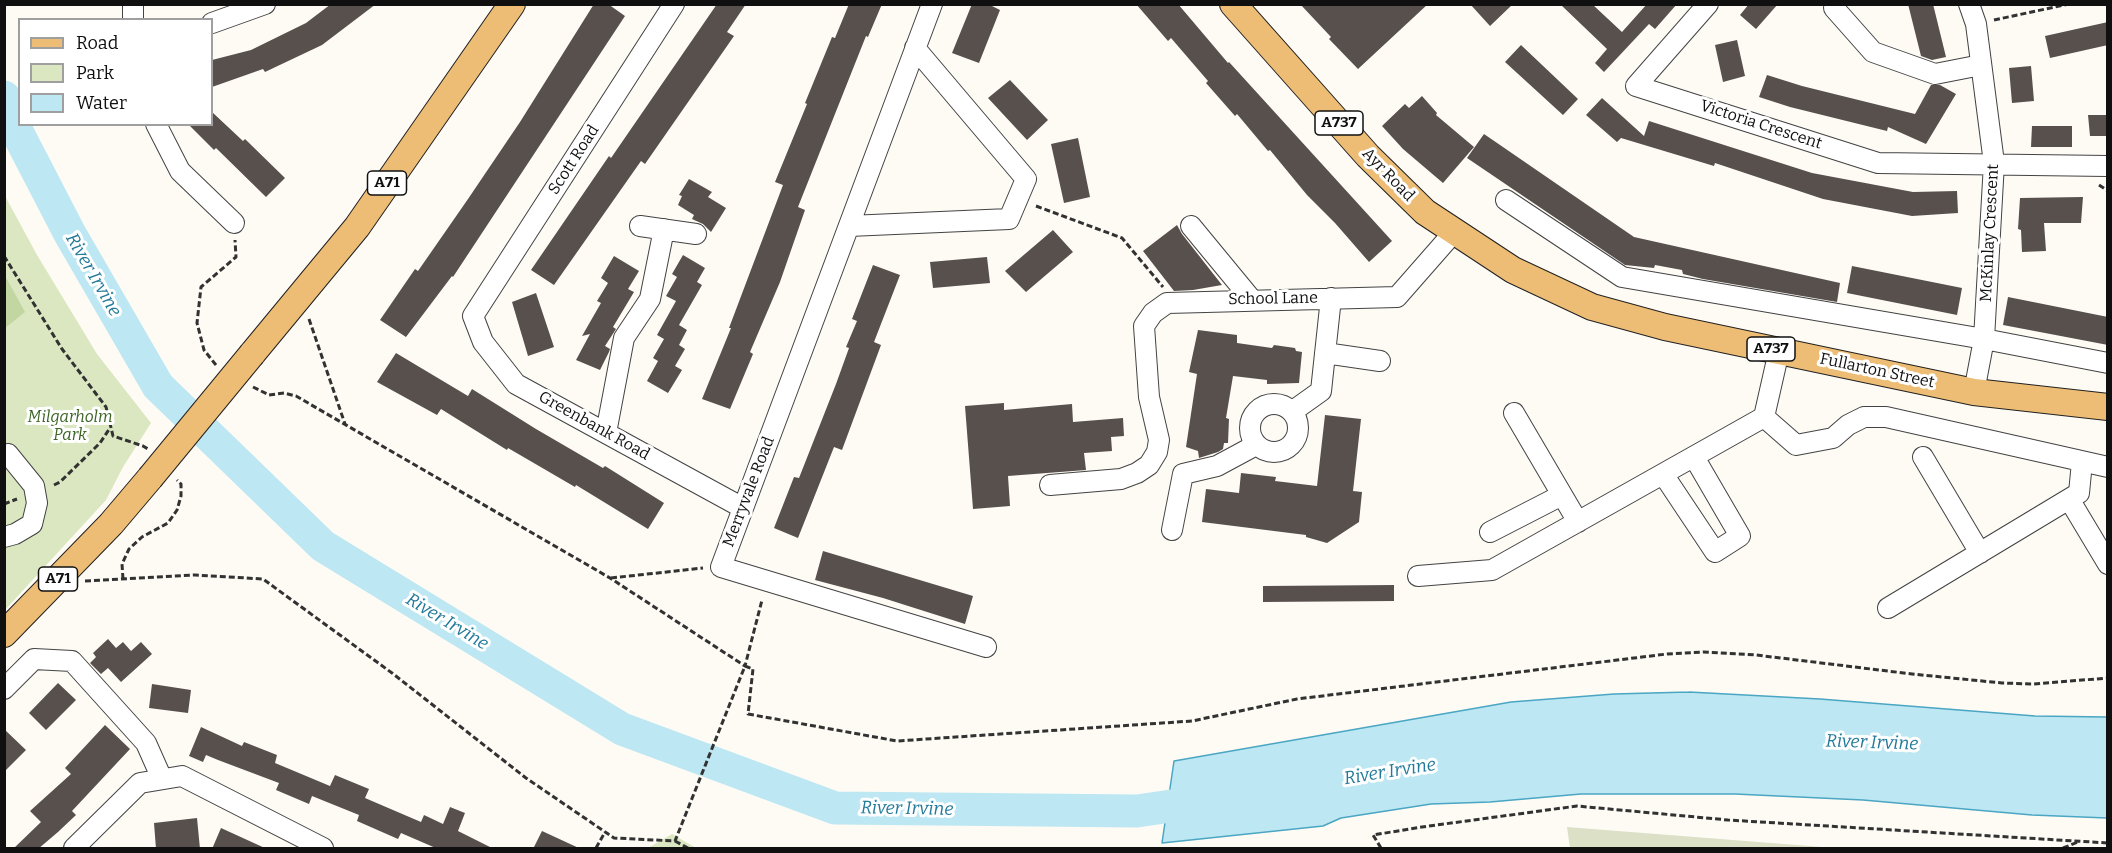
<!DOCTYPE html>
<html>
<head>
<meta charset="utf-8">
<style>
  body { margin:0 }
  #map { position:relative; width:2112px; height:853px; overflow:hidden; background:#fefbf5; font-family:Bitter,serif }
  canvas { display:block }
  .frame { position:absolute; inset:0; border:6px solid #101010; pointer-events:none }
  .legend { position:absolute; left:18px; top:18px; width:195px; height:108px; box-sizing:border-box; background:#fff; border:2px solid #9f9f9f; margin:0; padding:8px 10px; list-style:none; font-size:18px; color:#101010 }
  .legend li { display:flex; align-items:center; gap:12px; height:30px }
  .legend b { width:30px; border:2px solid #9f9f9f }
</style>
</head>
<body>
<div id="map">
<canvas width="2112" height="853"></canvas>
<div class="frame"></div>
<ul class="legend">
<li><b style="height:8px;background:#edbd75"></b>Road</li>
<li><b style="height:16px;background:#dae7c0"></b>Park</li>
<li><b style="height:16px;background:#bde7f2"></b>Water</li>
</ul>
</div>
<script>
const c = document.querySelector('canvas').getContext('2d');
c.lineJoin = 'round';
function paint(path, color) {
  c.fillStyle = color;
  c.fill(path, 'evenodd');
}
function shape(rows) {
  const path = new Path2D();
  for (const r of rows) {
    if (r.length === 3) {
      path.moveTo(r[0] + r[2], r[1]);
      path.arc(r[0], r[1], r[2], 0, 2 * Math.PI);
      continue;
    }
    path.moveTo(r[0], r[1]);
    for (let i = 2; i < r.length; i += 2) path.lineTo(r[i], r[i + 1]);
  }
  return path;
}
function strokePath(path, color, width, dash) {
  c.strokeStyle = color;
  c.lineWidth = width;
  c.lineCap = dash ? 'butt' : 'round';
  c.setLineDash(dash || []);
  c.stroke(path);
}
function drawText(font, color, halo, rows, align = 'center') {
  c.font = font + ' Bitter,serif';
  c.lineWidth = 6;
  c.setLineDash([]);
  c.textBaseline = 'middle';
  c.strokeStyle = halo;
  c.fillStyle = color;
  for (const [text, x, y, turn = 0] of rows) {
    c.save();
    c.translate(x, y);
    c.rotate((+turn || 0) * Math.PI / 180);
    c.textAlign = isNaN(turn) ? turn : align;
    if (halo) c.strokeText(text, 0, 0);
    c.fillText(text, 0, 0);
    c.restore();
  }
}
paint(shape([
  [4,194,37,255,97,354,151,423,123,467,106,500,5,610],
  [672,834,696,848,648,848]
]), '#dae7c0');
paint(shape([
  [4,274,25,312,5,328,4,328]
]), '#c1d6a0');
paint(shape([
  [1567,827,1835,848,1570,848]
]), '#dce0c6');
const water = shape([
  [1689,692,1820,699,2035,716,2107,717,2107,818,2032,815,1863,800,1735,794,1581,794,1490,802,1431,804,1341,818,1323,826,1162,843,1174,761,1511,702,1614,694,1689,692]
]);
paint(water, '#bde7f2');
strokePath(water, '#4aa6c3', 1.5);
strokePath(shape([
  [4,97,11,120,70,234,158,386,323,546,622,729,835,808,1137,811,1212,800]
]), '#bde7f2', 33);
paint(shape([
  [331,4,376,4,322,45,265,72,263,69,212,87,212,60,251,50,306,23],
  [594,4,608,4,625,16,453,277,452,276,406,337,380,320,415,269,418,271,468,199,520,122],
  [717,4,746,4,727,32,734,36,645,164,641,161,554,285,531,270,609,156,611,158],
  [849,4,882,4,868,37,866,36,798,207,805,210,780,282,750,352,753,354,730,409,702,399,731,328,729,328,783,185,775,182,807,104,805,103,832,37,835,38],
  [972,4,988,4,1000,10,979,63,952,53],
  [1136,4,1178,4,1228,63,1229,62,1392,241,1369,262,1335,223,1307,195,1270,150,1268,151,1237,114,1235,116,1206,83,1208,81,1171,38,1168,41],
  [1300,4,1428,4,1358,69,1329,39,1331,37],
  [1470,4,1513,4,1490,26],
  [1560,4,1592,4,1622,32,1647,4,1677,4,1655,29,1649,24,1604,72,1595,63,1607,49],
  [1749,4,1778,4,1756,29,1740,15],
  [1908,4,1933,4,1946,57,1932,60,1921,56],
  [2108,22,2108,45,2050,58,2045,36],
  [1737,40,1745,76,1723,82,1715,45],
  [1521,45,1578,99,1563,115,1505,62],
  [2031,66,2034,101,2012,103,2009,68],
  [1767,75,1802,86,1915,114,1931,85,1940,85,1956,94,1926,144,1888,127,1887,131,1790,107,1759,97],
  [1010,80,1048,120,1027,140,988,98],
  [1422,96,1437,113,1436,115,1474,147,1443,183,1403,149,1382,126,1405,104,1409,108],
  [1602,98,1644,136,1649,121,1812,173,1913,192,1957,191,1958,213,1912,216,1823,199,1715,163,1714,166,1621,138,1617,142,1586,115],
  [212,112,243,141,245,139,285,178,266,197,216,148,214,150,188,124,212,124],
  [2088,115,2108,115,2108,136,2090,136],
  [2032,126,2072,126,2072,147,2031,147],
  [1484,134,1634,237,1840,283,1837,302,1703,279,1683,274,1682,270,1655,265,1654,268,1625,265,1467,158],
  [1078,138,1090,197,1064,203,1051,144],
  [689,179,712,192,708,197,726,208,711,232,703,224,692,219,694,215,678,205,682,196,679,195],
  [2083,197,2081,223,2044,223,2046,251,2022,252,2021,230,2018,229,2020,198],
  [1177,225,1182,234,1222,285,1193,290,1174,291,1143,251],
  [1053,230,1073,252,1026,292,1005,271],
  [683,255,705,268,697,282,702,285,679,325,687,330,679,345,685,349,675,366,682,370,668,393,647,381,658,361,653,358,664,339,657,335,676,301,666,296,677,277,672,274],
  [614,256,639,271,628,289,634,292,613,327,616,329,605,346,610,349,609,352,600,370,576,360,590,334,582,336,601,303,597,301,608,283,601,278],
  [987,257,990,283,933,288,930,262],
  [873,265,900,275,874,342,881,345,842,450,834,447,798,538,774,528,794,477,799,478,836,384,849,348,846,347,857,321,852,319],
  [1852,266,1962,288,1957,315,1847,293],
  [536,293,554,347,528,356,512,302],
  [2008,297,2108,317,2108,345,2003,325],
  [1198,330,1237,335,1237,343,1272,348,1274,345,1295,348,1296,351,1302,352,1299,383,1267,384,1267,380,1233,376,1226,418,1229,419,1228,443,1224,443,1223,449,1218,452,1199,458,1198,451,1186,447,1197,374,1189,372],
  [396,353,468,396,472,389,536,429,603,468,605,466,664,503,648,529,576,485,575,487,508,448,507,450,441,409,437,415,377,382],
  [1004,403,1004,410,1072,404,1073,422,1123,418,1124,436,1111,437,1112,451,1084,453,1086,470,1008,476,1010,506,973,509,965,406],
  [1325,415,1361,419,1353,491,1362,492,1359,522,1327,543,1306,537,1306,535,1202,522,1206,489,1239,493,1241,473,1276,477,1275,481,1317,486],
  [823,551,973,596,965,624,883,598,815,580],
  [1394,585,1394,601,1263,602,1263,586],
  [108,639,116,648,123,642,131,651,141,642,152,654,121,682,108,668,101,674,90,663,96,657,93,653],
  [58,683,76,700,46,730,29,713],
  [152,684,191,690,188,713,149,708],
  [105,725,130,749,72,811,76,815,58,832,38,849,13,849,41,822,30,811,71,774,65,768],
  [201,727,242,746,244,742,277,755,275,763,330,786,335,775,369,789,365,798,421,822,424,815,443,824,450,807,465,813,458,831,494,849,438,849,401,833,398,839,357,821,359,815,312,796,309,804,276,790,279,783,218,760,206,755,203,762,189,756],
  [4,729,26,750,4,772],
  [197,818,200,849,156,849,154,823],
  [221,828,267,849,212,849],
  [542,831,581,849,533,849]
]), '#58504d');
const minor = shape([
  [674,4,473,316,483,342,516,384,743,508],
  [932,4,721,567,986,647],
  [1708,4,1636,86,1878,163,2108,166],
  [1969,4,1976,24,1994,163,1984,339,1974,392],
  [1834,8,1873,52,1935,74,1981,65],
  [133,20,133,4],
  [212,23,265,4],
  [156,124,180,171,234,223],
  [1506,200,1622,277,1984,339,2108,363],
  [640,226,696,234],
  [849,226,1009,219,1026,179,915,48],
  [1191,226,1252,300],
  [1779,351,1764,417,1796,445,1833,438,1848,425,1864,417,1886,417,2108,467],
  [1325,353,1380,361],
  [1274,428,24],
  [1293,411,1321,391,1331,298],
  [1514,413,1578,522],
  [606,433,624,338,650,299,664,229],
  [1923,457,1980,553],
  [1663,474,1715,552,1740,536,1694,457],
  [1050,485,1121,479,1137,473,1149,465,1157,452,1159,440,1149,397,1144,326,1153,313,1167,303,1397,297,1454,232],
  [2069,499,2108,564],
  [1172,530,1183,474,1217,466,1256,445],
  [1490,532,1562,495],
  [4,537,15,534,32,524,37,503,34,486,8,454],
  [1418,576,1492,570,1764,417],
  [1888,608,2079,493,2082,462],
  [4,689,34,659,72,661,146,743,162,779],
  [74,848,140,783,182,776,323,848]
]);
const major = shape([
  [1233,4,1368,156,1425,212,1513,270,1592,307,1665,327,1974,392,2108,407],
  [252,354,357,227,512,4],
  [4,634,111,524,150,478]
]);
strokePath(minor, '#434343', 22);
strokePath(major, '#212121', 28);
strokePath(shape([
  [1994,20,2069,4],
  [2099,185,2108,191],
  [1036,206,1122,238,1163,287],
  [4,256,62,349,106,407,113,436,143,446,148,449],
  [309,319,345,424],
  [216,365,204,350,197,323,201,287,236,257,235,240],
  [253,387,269,395,284,393,296,396,610,578,745,666,762,600],
  [54,485,60,482,100,443,110,428],
  [4,504,17,499],
  [611,578,703,568],
  [123,579,122,564,129,549,142,537,168,523,177,510,181,496,181,484,177,480],
  [85,581,195,575,263,579,392,673,526,778,614,838,675,841,745,666,753,669,748,714,897,741,1192,721,1297,699,1667,654,1703,652,1756,655,1912,674,2002,683,2034,684,2108,678],
  [675,841,688,848],
  [596,848,605,832],
  [1381,848,1373,835,1422,827,1577,806,1728,820,2108,843],
  [2063,848,2078,842]
]), '#323232', 3, [6, 3]);
strokePath(minor, '#fff', 20);
strokePath(major, '#edbd75', 26);
const majorBridge = shape([
  [150,478,252,354]
]);
strokePath(majorBridge, '#212121', 28, []);
strokePath(majorBridge, '#edbd75', 26);
for (const [x, y, w] of [
  [1339,123,48],
  [387,183,39],
  [1771,349,48],
  [58,579,39]
]) {
  const box = new Path2D();
  box.roundRect(x - w / 2, y - 12, w, 24, 4.5);
  c.fillStyle = '#fff';
  c.fill(box);
  strokePath(box, '#101010', 1.5);
}
drawText('bold 15px', '#101010', null, [
  ["A737",1339,123],
  ["A71",387,183],
  ["A737",1771,349],
  ["A71",58,579]
]);
drawText('16px', '#101010', '#fff', [
  ["Victoria Crescent",1761,125,18],
  ["Scott Road",574,160,-57],
  ["Ayr Road",1388,175,46],
  ["McKinlay Crescent",1990,233,-87],
  ["School Lane",1273,299,-1],
  ["Fullarton Street",1877,371,12],
  ["Greenbank Road",594,426,29],
  ["Merryvale Road",749,492,-69]
]);
drawText('italic 16px', '#3c6425', '#fff', [
  ["Milgarholm",70,418],
  ["Park",70,436]
]);
drawText('italic 18px', '#227999', '#fff', [
  ["River Irvine",93,275,60],
  ["River Irvine",447,622,31],
  ["River Irvine",1872,743,2],
  ["River Irvine",1390,772,-9],
  ["River Irvine",907,809,1]
]);
</script>
</body>
</html>
